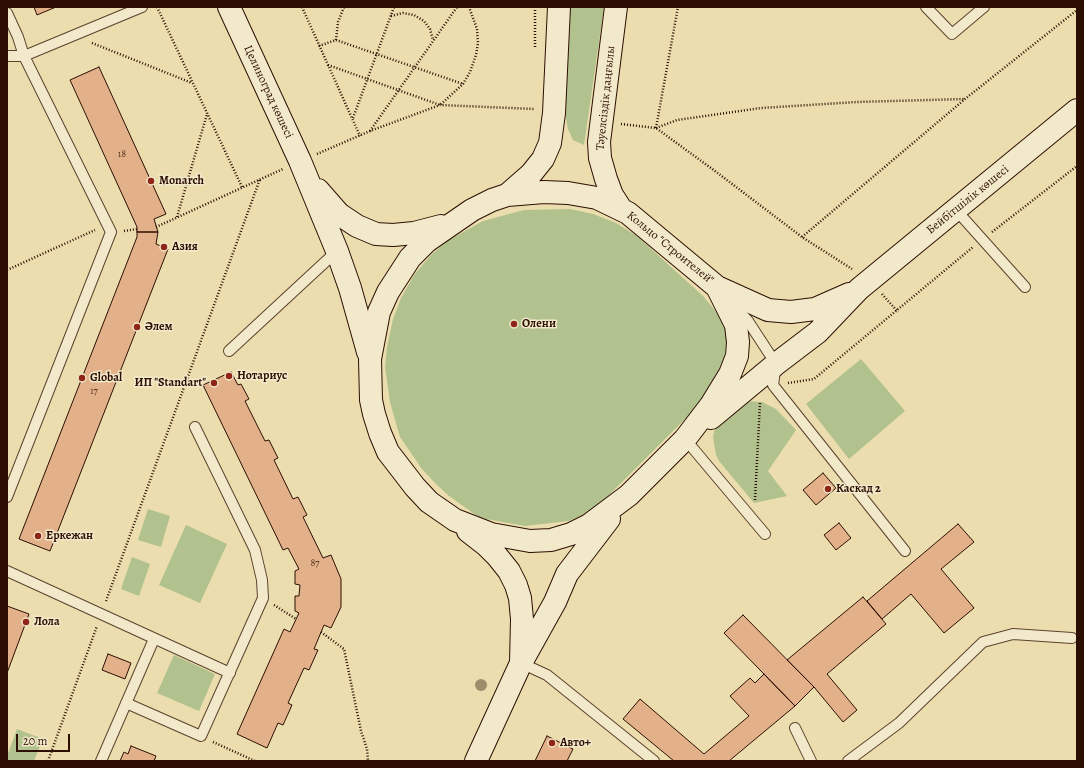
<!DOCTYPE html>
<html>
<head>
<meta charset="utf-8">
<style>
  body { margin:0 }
  #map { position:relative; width:1084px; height:768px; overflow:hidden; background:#ebddad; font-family:Alegreya,serif }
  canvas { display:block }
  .frame { position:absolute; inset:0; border:8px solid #2c0e03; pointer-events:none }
  .scale { position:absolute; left:16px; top:734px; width:54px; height:18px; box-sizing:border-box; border:2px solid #2c0e03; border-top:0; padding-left:5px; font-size:12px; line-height:14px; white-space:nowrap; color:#2c0e03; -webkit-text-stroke:3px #f2e9ca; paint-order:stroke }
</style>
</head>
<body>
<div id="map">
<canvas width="1084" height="768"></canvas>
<div class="frame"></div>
<div class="scale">20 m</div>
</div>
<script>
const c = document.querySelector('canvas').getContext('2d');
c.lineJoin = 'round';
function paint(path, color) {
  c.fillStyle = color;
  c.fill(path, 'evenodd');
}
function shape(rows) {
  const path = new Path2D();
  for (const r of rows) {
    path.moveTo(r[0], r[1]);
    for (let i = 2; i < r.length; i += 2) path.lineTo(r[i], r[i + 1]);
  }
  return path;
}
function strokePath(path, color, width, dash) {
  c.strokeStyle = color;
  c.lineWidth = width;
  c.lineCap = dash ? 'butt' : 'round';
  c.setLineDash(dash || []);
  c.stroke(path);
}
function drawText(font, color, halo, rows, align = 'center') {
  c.font = font + ' Alegreya,serif';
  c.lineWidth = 3;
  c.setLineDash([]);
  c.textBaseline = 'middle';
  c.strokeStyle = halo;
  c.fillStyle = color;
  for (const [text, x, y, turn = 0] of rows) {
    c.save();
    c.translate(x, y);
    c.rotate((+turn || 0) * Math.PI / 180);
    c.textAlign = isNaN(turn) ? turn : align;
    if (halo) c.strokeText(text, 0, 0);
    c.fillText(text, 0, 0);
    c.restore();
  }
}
paint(shape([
  [570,7,604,7,584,145,573,140,568,129,565,113],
  [570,209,593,214,616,223,637,236,703,296,719,315,725,328,727,340,724,361,717,379,692,412,600,504,584,514,569,521,525,526,480,518,449,496,436,484,422,469,400,437,390,402,385,367,387,347,393,319,401,298,414,275,431,255,449,240,483,221,524,210],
  [861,359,905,411,849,459,806,404],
  [745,401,762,402,776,409,796,430,768,471,787,496,754,503,719,461,716,455,713,437,715,428],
  [148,509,170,516,161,547,138,540],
  [186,525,227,544,200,603,159,585],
  [132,557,150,564,139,596,121,589],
  [174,655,215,674,199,711,157,693],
  [17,729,43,739,34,761,7,761,7,756]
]), '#b2c28e');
const building = shape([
  [34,7,56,7,37,15,34,7],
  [99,67,166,214,154,219,158,232,137,232,137,227,70,80,99,67],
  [137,232,158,232,156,244,168,249,50,551,19,539,137,237,137,232],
  [231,372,238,385,241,384,249,399,245,401,265,441,269,440,278,458,274,460,293,499,298,497,307,515,303,517,323,558,331,555,341,579,341,607,331,628,324,625,314,649,318,650,309,670,304,668,288,703,292,705,283,725,278,723,267,748,237,734,284,629,290,632,299,613,295,611,295,596,299,596,300,585,295,584,295,571,299,569,288,548,283,550,203,385,231,372],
  [823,473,836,488,816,505,803,490,823,473],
  [839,523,851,538,836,550,824,535,839,523],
  [958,524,974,542,941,569,974,608,944,633,911,594,882,619,867,601,958,524],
  [863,597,886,624,827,674,857,710,843,722,814,687,787,660,863,597],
  [7,606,29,614,7,673,7,606],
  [743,615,814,687,795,706,724,633,743,615],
  [108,654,131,663,125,679,102,670,108,654],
  [764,674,795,706,729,761,674,761,623,719,640,699,704,754,749,716,730,696,750,678,755,683,764,674],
  [547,736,573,749,567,761,535,761,547,736],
  [131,746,156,756,154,761,120,761,124,752,128,754,131,746]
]);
paint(building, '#e2b189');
strokePath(building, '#2c0e03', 1);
const lane = shape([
  [926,7,952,34,984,7],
  [7,13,18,37,24,56,142,7],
  [7,56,24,56,111,232,7,497],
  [956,210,1025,287],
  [736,308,748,321,776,364,773,385,905,551],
  [229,351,337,251],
  [685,439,765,534],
  [7,571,230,673],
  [521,663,547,675,654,761],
  [126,703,201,736,263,598,262,580,255,550,195,427],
  [795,728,811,761],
  [101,761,154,639],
  [848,761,899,723,983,642,1013,634,1072,638]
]);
const secondary = shape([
  [229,7,300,161,337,251,350,288,368,352],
  [616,7,599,142,600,158,606,179,612,195,621,209],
  [318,190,339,214,357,226,376,234,393,235,414,233,441,226],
  [544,192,568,193,597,198,628,213,717,287,736,325,738,342,737,356,730,374,711,405,685,439,629,495,589,525,571,534,551,540,530,541,491,534,455,520,429,502,415,487,388,452,380,433,374,414,371,400,370,359,379,312,388,292,410,258,427,241,472,210,492,200,507,195,544,192],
  [507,195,531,174,543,159,550,143,554,113,559,7],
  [717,287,768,310,791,312,815,309,849,294],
  [711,418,776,364,818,332,859,289,1077,110],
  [468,531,486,545,497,556,509,571,516,585,520,598,522,619,521,663],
  [476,761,521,663,555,602,567,574,609,519]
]);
strokePath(lane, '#5c422e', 12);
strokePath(secondary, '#2c0e03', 24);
strokePath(shape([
  [157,7,242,187],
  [302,7,360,136],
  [535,7,535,47],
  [391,16,403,13,414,15,424,21,430,29,433,40],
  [336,40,338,22,344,7],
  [92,43,192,83],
  [319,46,336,40,463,84],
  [328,65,440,105,463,84,470,72,476,55,478,43,477,29,469,7],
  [353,118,394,7],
  [621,124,656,128,715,171,802,237,852,269],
  [656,128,677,120,761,108,857,102,964,99],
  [656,128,678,7],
  [370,131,457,7],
  [317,154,370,131,440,105,535,109],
  [177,217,207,114],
  [156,227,283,169],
  [124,231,137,229],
  [992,232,1077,166],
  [802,237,965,99,1077,10],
  [7,270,95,230],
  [882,294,898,312],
  [788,383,814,379,973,247],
  [755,500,760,403],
  [106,601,260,179],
  [274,605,296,619],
  [321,632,344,649,361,731,367,749,368,761],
  [213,742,255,761],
  [48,761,97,626]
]), '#2c0e03', 2.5, [1, 2]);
strokePath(lane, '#f2e9ca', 10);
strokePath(secondary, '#f2e9ca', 22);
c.fillStyle = '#9c8e6a';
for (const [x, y] of [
  [481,685]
]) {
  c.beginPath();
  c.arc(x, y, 6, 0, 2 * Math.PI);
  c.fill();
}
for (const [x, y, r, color] of [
  [151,181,4,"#8f2418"],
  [164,247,4,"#8f2418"],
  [514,324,4,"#8f2418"],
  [137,327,4,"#8f2418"],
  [229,376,4,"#8f2418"],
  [82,378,4,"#8f2418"],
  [214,383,4,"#8f2418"],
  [828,489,4,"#8f2418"],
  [38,536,4,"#8f2418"],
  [26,622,4,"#8f2418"],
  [552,743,4,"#8f2418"]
]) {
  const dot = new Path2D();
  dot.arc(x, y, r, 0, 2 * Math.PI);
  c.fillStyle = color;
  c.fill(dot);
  strokePath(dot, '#f2e9ca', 1.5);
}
drawText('10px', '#5a3724', null, [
  ["18",122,155],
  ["17",94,392],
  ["87",315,564]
]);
drawText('12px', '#2c0e03', '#f2e9ca', [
  ["Целиноград көшесі",268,92,65],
  ["Тәуелсіздік даңғылы",606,98,-84],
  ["Бейбітшілік көшесі",968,200,-39],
  ["Кольцо \"Строителей\"",670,248,39]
]);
drawText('bold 12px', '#2c0e03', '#f2e9ca', [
  ["Monarch",159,181],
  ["Азия",172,247],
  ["Олени",522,324],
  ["Әлем",145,327],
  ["Нотариус",237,376],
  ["Global",90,378],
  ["ИП \"Standart\"",206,383,"right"],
  ["Каскад 2",836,489],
  ["Еркежан",46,536],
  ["Лола",34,622],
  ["Авто+",560,743]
], 'left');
</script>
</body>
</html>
